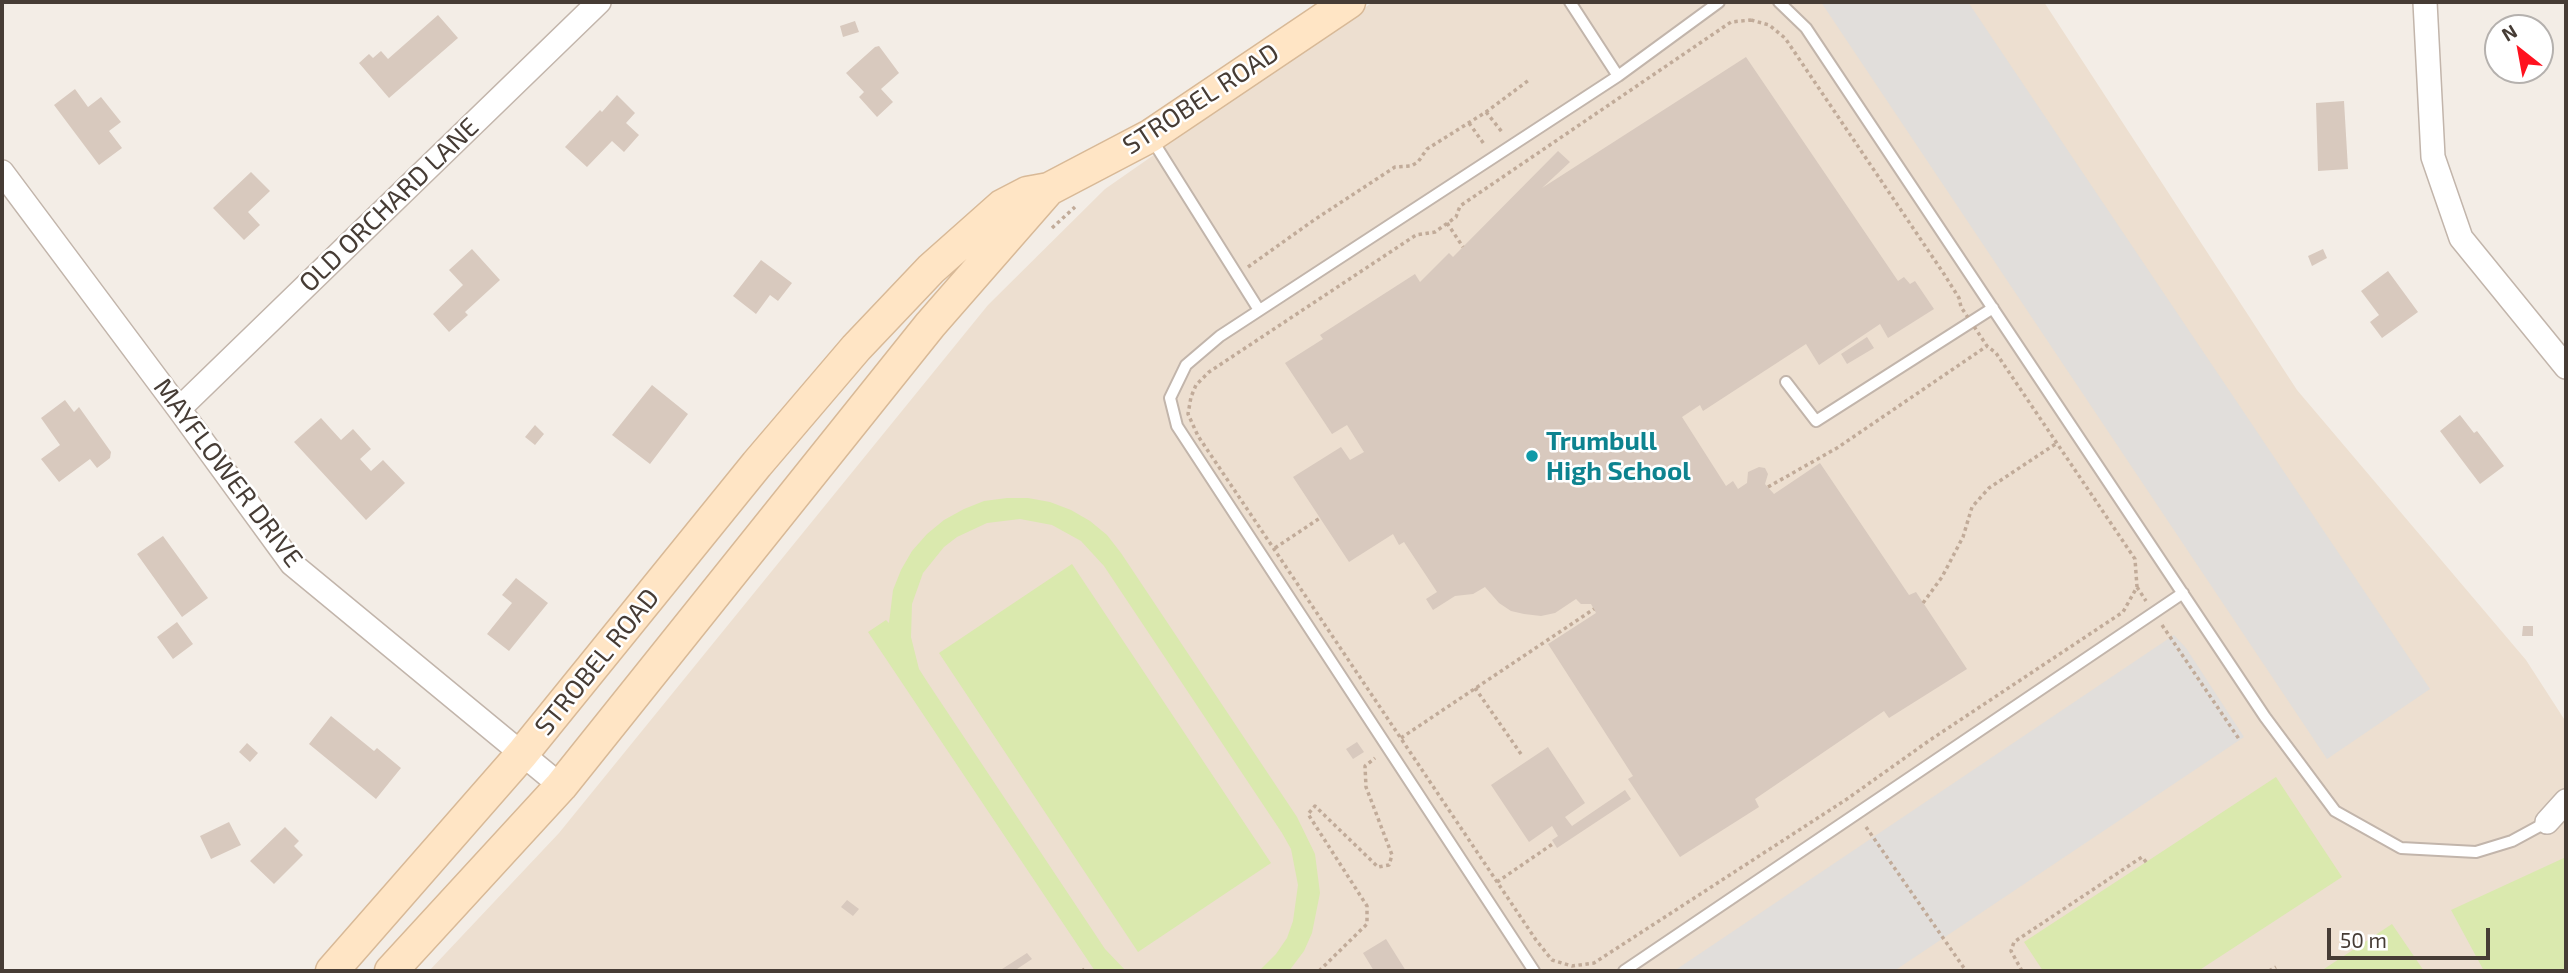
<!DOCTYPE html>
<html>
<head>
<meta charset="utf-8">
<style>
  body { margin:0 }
  #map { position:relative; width:2568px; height:973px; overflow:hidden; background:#f3ede6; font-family:"Exo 2",sans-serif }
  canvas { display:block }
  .frame { position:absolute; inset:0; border:4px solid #463c35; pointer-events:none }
  .north { position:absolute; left:2484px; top:14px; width:70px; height:70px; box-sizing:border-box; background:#fff; border:2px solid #b5b1ae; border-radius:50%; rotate:329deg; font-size:19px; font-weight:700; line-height:28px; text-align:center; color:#463c35 }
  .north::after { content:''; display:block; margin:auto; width:24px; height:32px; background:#ff121f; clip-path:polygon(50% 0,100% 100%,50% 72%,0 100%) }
  .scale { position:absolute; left:2327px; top:928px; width:163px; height:32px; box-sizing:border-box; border:4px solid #463c35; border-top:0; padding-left:9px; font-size:21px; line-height:24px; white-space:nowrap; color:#463c35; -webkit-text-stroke:5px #fff; paint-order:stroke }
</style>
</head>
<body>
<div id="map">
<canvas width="2568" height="973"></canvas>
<div class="frame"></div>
<div class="north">N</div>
<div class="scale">50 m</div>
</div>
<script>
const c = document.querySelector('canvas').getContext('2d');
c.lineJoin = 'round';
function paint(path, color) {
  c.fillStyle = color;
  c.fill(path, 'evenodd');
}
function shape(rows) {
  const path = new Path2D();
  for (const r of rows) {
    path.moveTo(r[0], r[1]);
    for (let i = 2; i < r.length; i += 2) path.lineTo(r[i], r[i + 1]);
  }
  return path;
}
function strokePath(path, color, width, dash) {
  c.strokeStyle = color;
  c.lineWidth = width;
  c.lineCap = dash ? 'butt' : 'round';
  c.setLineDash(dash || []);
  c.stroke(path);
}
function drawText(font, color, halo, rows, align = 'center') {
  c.font = font + ' "Exo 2",sans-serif';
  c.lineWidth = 5;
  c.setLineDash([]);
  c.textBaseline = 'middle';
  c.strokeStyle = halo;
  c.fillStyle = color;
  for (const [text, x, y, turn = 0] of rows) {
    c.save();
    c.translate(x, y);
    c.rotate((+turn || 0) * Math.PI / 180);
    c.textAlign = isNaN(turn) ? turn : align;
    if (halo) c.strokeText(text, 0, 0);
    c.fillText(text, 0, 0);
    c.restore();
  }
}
paint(shape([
  [1373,2,2044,2,2297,390,2526,660,2566,722,2566,971,429,971,559,833,988,305,1105,189]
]), '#eddfd0');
paint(shape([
  [1007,498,1028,498,1050,502,1071,510,1090,521,1107,535,1121,553,1297,817,1315,854,1320,893,1312,933,1304,951,1289,971,1259,971,1276,954,1287,938,1293,921,1298,885,1291,849,1282,833,1104,566,1081,541,1052,525,1020,519,987,523,957,537,944,547,923,573,912,604,911,637,919,669,928,683,1105,949,1126,971,1095,971,868,632,886,620,889,623,893,590,901,570,912,551,927,534,944,520,964,509,984,501],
  [1072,564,1271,863,1138,952,939,653],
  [2276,777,2342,877,2198,971,2043,971,2024,942],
  [2566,857,2566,971,2484,971,2451,910],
  [2392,924,2424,971,2321,971]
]), '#dae9ae');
paint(shape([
  [1821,2,1968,2,2430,689,2327,759],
  [2174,635,2186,648,2244,737,1894,971,1674,971]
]), '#e1dedb');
paint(shape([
  [438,15,458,38,389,98,359,63,369,54,373,58,381,51,388,59],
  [855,21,859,32,843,37,840,26],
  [879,46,899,73,881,89,893,102,877,117,859,97,864,92,846,73,875,47],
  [1746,57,1898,281,1904,277,1910,284,1915,281,1934,309,1888,338,1880,324,1819,365,1806,344,1703,411,1700,405,1682,417,1726,486,1733,481,1738,489,1747,483,1748,472,1759,467,1765,468,1768,474,1765,484,1774,494,1820,463,1909,595,1916,592,1967,669,1889,718,1884,711,1755,799,1759,807,1680,857,1628,779,1633,776,1548,644,1596,613,1591,604,1581,604,1576,599,1555,613,1541,616,1524,614,1511,611,1499,603,1485,587,1473,594,1455,596,1433,610,1426,599,1437,592,1404,542,1399,545,1393,534,1349,562,1293,477,1341,447,1350,460,1364,452,1347,425,1332,434,1285,363,1323,339,1320,335,1415,274,1420,282,1449,253,1453,257,1558,151,1570,162,1542,188],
  [75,89,88,107,101,97,121,122,109,131,122,148,99,165,54,105],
  [617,95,635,113,626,123,639,135,624,152,612,141,587,167,565,147,600,110,602,112],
  [2344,101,2348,169,2318,171,2316,103],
  [251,172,270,191,248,212,260,225,244,240,213,208],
  [472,249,500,280,465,312,468,315,449,332,433,314,463,285,449,270],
  [2323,249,2327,258,2312,266,2308,256],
  [761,260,792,283,778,301,770,295,756,314,733,296],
  [2388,271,2418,312,2382,338,2370,322,2379,315,2361,291],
  [1867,337,1874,348,1847,364,1841,354],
  [652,385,688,414,650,464,612,435],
  [65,400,74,412,79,407,111,452,110,458,97,468,90,459,59,482,41,459,60,445,41,418],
  [2460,415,2474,433,2477,431,2504,466,2480,484,2440,431],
  [321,418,341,440,353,429,371,449,360,459,371,471,383,460,405,483,366,520,294,442],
  [535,425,544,434,535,445,525,437],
  [163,536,208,598,182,617,137,554],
  [516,578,548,603,509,651,487,634,512,603,502,595],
  [177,622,193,644,173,659,157,637],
  [2523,626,2533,626,2533,636,2522,636],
  [331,716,374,751,377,748,401,768,376,799,309,744],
  [1357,742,1364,752,1353,759,1346,749],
  [247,743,258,753,250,762,239,752],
  [1548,747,1585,803,1565,817,1572,826,1625,790,1631,799,1557,848,1552,840,1558,836,1552,826,1529,842,1491,785],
  [229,822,241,845,211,859,200,836],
  [285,827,299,841,294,846,303,855,274,884,250,861],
  [847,900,859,909,853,916,841,907],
  [1386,939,1406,971,1374,971,1363,953],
  [1027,953,1032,959,1014,971,999,971]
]), '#d8c9be');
const lane = shape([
  [1570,2,1618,76,1719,2],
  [1779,2,1806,28,2265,717,2335,811,2401,848,2476,852,2512,841,2547,822],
  [1151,138,1259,310],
  [1786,382,1816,421,1993,308],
  [1534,971,1177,426,1170,398,1186,365,1220,336,1618,76],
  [1624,971,2183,593]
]);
const street = shape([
  [2425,2,2433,157,2461,238,2566,367],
  [2,172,179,409,292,564,561,786],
  [179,409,599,2],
  [2547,822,2566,801]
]);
const secondary = shape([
  [332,971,522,754,757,464,856,348,931,269,1002,206,1027,193,1049,189,1150,136,1349,2],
  [391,971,561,786,930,325,1048,190]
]);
strokePath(lane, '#c2b5ab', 14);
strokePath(street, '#c2b5ab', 26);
strokePath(secondary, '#d8b997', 35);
strokePath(shape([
  [1751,20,1769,25,1785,38,1944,274,1959,298,1961,307,1987,346,1996,353,2135,559,2137,587,2123,612,1930,740,1847,799,1594,963,1572,966,1552,960,1536,940,1274,549,1198,436,1188,414,1191,397,1196,385,1209,372,1416,235,1435,232,1456,217,1460,206,1731,22,1751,20],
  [1486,112,1502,132],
  [1469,123,1484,144],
  [1447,223,1463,247],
  [1052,228,1075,207],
  [1248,267,1314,220,1395,167,1411,166,1418,162,1427,149,1486,112,1529,80],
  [1768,487,1837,448,1987,346],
  [1275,548,1320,518],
  [2137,587,2146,601],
  [1923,603,1942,577,1963,537,1972,507,1989,488,2057,443],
  [2162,625,2239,739],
  [1475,688,1521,754],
  [1401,738,1594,609],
  [1866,827,1966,971],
  [1497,882,1554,843],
  [1082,969,1084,971],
  [1319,971,1367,924,1367,906,1308,814,1315,806,1378,867,1389,865,1392,855,1366,787,1365,766,1375,758],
  [2022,971,2011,951,2014,942,2142,857,2147,863],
  [2269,971,2276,967]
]), '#c1ab99', 3.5, [3.5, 3.5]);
strokePath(lane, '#fff', 10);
strokePath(street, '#fff', 23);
strokePath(secondary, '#ffe5c5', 32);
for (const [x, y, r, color] of [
  [1532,456,7,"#0f9aa8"]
]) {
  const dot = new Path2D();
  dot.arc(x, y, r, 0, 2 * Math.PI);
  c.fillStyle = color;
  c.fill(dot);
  strokePath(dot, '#fff', 2.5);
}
drawText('26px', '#463c35', '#fff', [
  ["STROBEL ROAD",1201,99,-33],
  ["OLD ORCHARD LANE",389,205,-44],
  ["MAYFLOWER DRIVE",228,473,53],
  ["STROBEL ROAD",597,662,-51]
]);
drawText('bold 26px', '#0d838f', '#fff', [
  ["Trumbull",1546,441],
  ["High School",1546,471]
], 'left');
</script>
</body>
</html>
